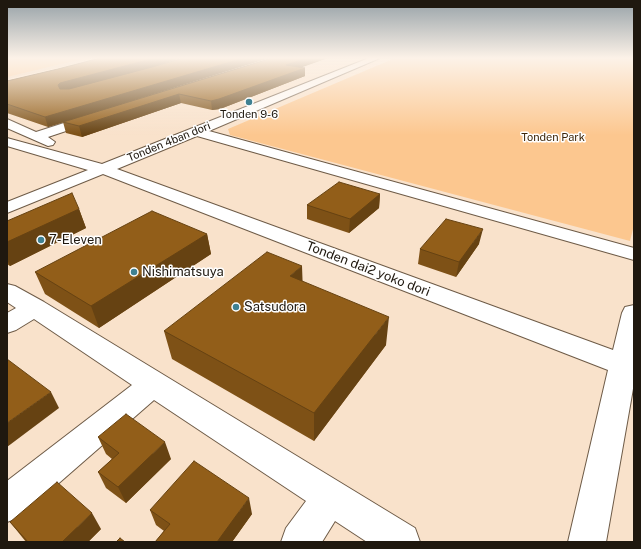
<!DOCTYPE html>
<html>
<head>
<meta charset="utf-8">
<style>
  body { margin:0 }
  #map { position:relative; width:641px; height:549px; overflow:hidden; background:#f9e2cb; font-family:"Public Sans",sans-serif }
  canvas { display:block }
  .frame { position:absolute; inset:0; border:8px solid #1f180f; pointer-events:none }
</style>
</head>
<body>
<div id="map">
<canvas width="641" height="549"></canvas>
<div class="frame"></div>
</div>
<script>
const c = document.querySelector('canvas').getContext('2d');
c.lineJoin = 'round';
function paint(path, color) {
  c.fillStyle = color;
  c.fill(path, 'evenodd');
}
function shape(rows) {
  const path = new Path2D();
  for (const r of rows) {
    path.moveTo(r[0], r[1]);
    for (let i = 2; i < r.length; i += 2) path.lineTo(r[i], r[i + 1]);
  }
  return path;
}
function strokePath(path, color, width, dash) {
  c.strokeStyle = color;
  c.lineWidth = width;
  c.lineCap = dash ? 'butt' : 'round';
  c.setLineDash(dash || []);
  c.stroke(path);
}
function drawText(font, color, halo, rows, align = 'center') {
  c.font = font + ' "Public Sans",sans-serif';
  c.lineWidth = 3;
  c.setLineDash([]);
  c.textBaseline = 'middle';
  c.strokeStyle = halo;
  c.fillStyle = color;
  for (const [text, x, y, turn = 0] of rows) {
    c.save();
    c.translate(x, y);
    c.rotate((+turn || 0) * Math.PI / 180);
    c.textAlign = isNaN(turn) ? turn : align;
    if (halo) c.strokeText(text, 0, 0);
    c.fillText(text, 0, 0);
    c.restore();
  }
}
paint(shape([
  [7,58,93,58,75,64,7,79]
]), '#f1d5b8');
paint(shape([
  [7,58,86,58,7,77],
  [395,58,634,58,634,225,630,241,230,135,228,129]
]), '#fcc78f');
const minor = shape([
  [369,58,380,58,209,131,634,248,634,260,197,136,117,169,613,350,622,313,625,307,634,305,634,383,606,542,568,542,608,370,103,174,7,213,7,202,88,170,7,146,7,138,102,164,369,58],
  [92,114,96,115,98,118,96,121,48,137,55,142,53,145,48,146,7,128,7,119,36,132,92,114],
  [7,284,15,286,44,302,415,528,420,542,367,542,335,521,322,542,281,542,286,528,306,501,154,400,20,517,7,522,7,481,132,385,34,319,16,330,7,333,7,313,16,308,7,302,7,284]
]);
strokePath(minor, '#6e5b47', 2);
paint(minor, '#fff');
paint(shape([
  [101,58,180,58,147,69,183,58,269,58,48,127,7,113,7,81,58,69],
  [272,58,328,58,301,67,305,76,220,109,212,110,181,103,82,137,66,133,63,122],
  [380,194,379,208,349,233,307,219,307,205],
  [79,209,86,228,10,266,7,264,7,221],
  [207,234,211,254,99,328,45,294,35,272],
  [479,244,456,277,418,264,420,249],
  [303,282,386,345,314,441,172,359,164,331],
  [98,437,171,459,126,503,106,488,98,472,112,459,106,454],
  [150,510,252,514,232,542,155,542,164,531,156,525],
  [10,522,101,529,88,542,26,542]
]), '#7e5116');
paint(shape([
  [155,58,180,58,147,69,61,94,58,85,60,83],
  [244,58,269,58,48,127,45,117],
  [307,58,328,58,286,73,286,65],
  [305,68,305,76,220,109,212,110,211,101],
  [179,94,181,103,82,137,79,126],
  [380,194,379,208,349,233,350,219],
  [79,209,86,228,10,266,7,259,7,242],
  [483,229,479,244,456,277,459,262],
  [207,234,211,254,99,328,91,306],
  [302,266,303,293,290,276],
  [389,317,386,345,314,441,314,413],
  [51,392,59,408,7,447,7,423],
  [165,442,171,459,126,503,118,487],
  [249,498,252,514,232,542,217,542],
  [92,513,101,529,88,542,62,542]
]), '#664212');
const building = shape([
  [100,58,155,58,60,83,58,85,60,89,69,89,152,67,183,58,244,58,45,117,7,104,7,81,58,69,100,58],
  [272,58,307,58,286,65,305,68,219,99,211,101,179,94,79,126,63,122,272,58],
  [339,182,380,194,350,219,307,205,339,182],
  [72,193,79,209,7,242,7,221,72,193],
  [152,211,207,234,91,306,35,272,152,211],
  [446,219,483,229,459,262,420,249,446,219],
  [267,252,302,266,290,276,389,317,314,413,164,331,267,252],
  [7,359,51,392,7,423,7,359],
  [126,414,165,442,118,487,98,472,119,453,98,437,126,414],
  [194,461,249,498,217,542,155,542,170,524,150,510,194,461],
  [57,482,92,513,62,542,28,542,10,522,57,482],
  [120,538,125,542,116,542,120,538]
]);
paint(building, '#925e19');
strokePath(building, '#664212', 1);
const sky = c.createLinearGradient(0, 0, 0, 135);
sky.addColorStop(0, '#96a1a7');
sky.addColorStop(0.43, '#fcf2e8');
sky.addColorStop(1, '#fcf2e800');
c.fillStyle = sky;
c.fillRect(0, 0, 641, 135);
for (const [x, y, r, color] of [
  [249,102,4,"#3f8192"],
  [41,240,4,"#3f8192"],
  [134,272,4,"#3f8192"],
  [236,307,4,"#3f8192"]
]) {
  const dot = new Path2D();
  dot.arc(x, y, r, 0, 2 * Math.PI);
  c.fillStyle = color;
  c.fill(dot);
  strokePath(dot, '#fff', 1.5);
}
drawText('11px', '#1f180f', '#fff', [
  ["Tonden 9-6",249,115]
]);
drawText('11px', '#3d2609', '#fff', [
  ["Tonden Park",553,138]
]);
drawText('11px', '#1f180f', '#fff', [
  ["Tonden 4ban dori",169,142,-22]
]);
drawText('13px', '#1f180f', '#fff', [
  ["7-Eleven",49,240],
  ["Nishimatsuya",142,272],
  ["Satsudora",244,307]
], 'left');
drawText('13px', '#1f180f', '#fff', [
  ["Tonden dai2 yoko dori",368,269,21]
]);
</script>
</body>
</html>
